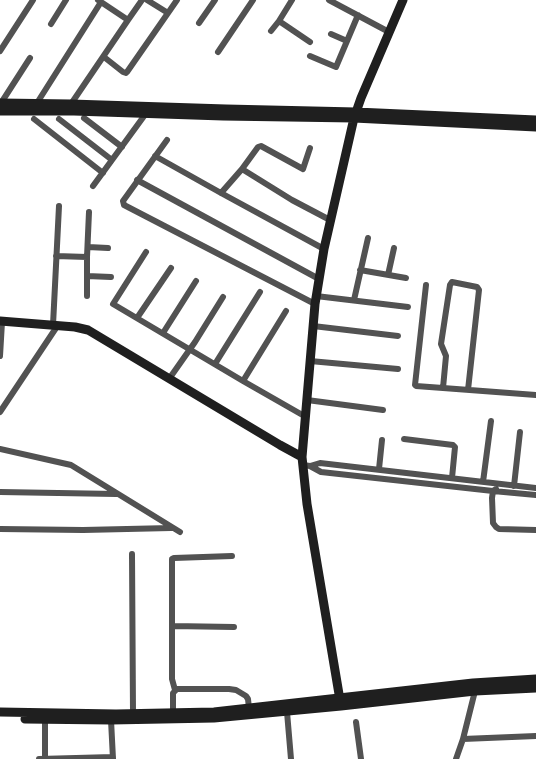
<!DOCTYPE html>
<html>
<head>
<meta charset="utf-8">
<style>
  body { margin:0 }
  canvas { display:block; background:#fff }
</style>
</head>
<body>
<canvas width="536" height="759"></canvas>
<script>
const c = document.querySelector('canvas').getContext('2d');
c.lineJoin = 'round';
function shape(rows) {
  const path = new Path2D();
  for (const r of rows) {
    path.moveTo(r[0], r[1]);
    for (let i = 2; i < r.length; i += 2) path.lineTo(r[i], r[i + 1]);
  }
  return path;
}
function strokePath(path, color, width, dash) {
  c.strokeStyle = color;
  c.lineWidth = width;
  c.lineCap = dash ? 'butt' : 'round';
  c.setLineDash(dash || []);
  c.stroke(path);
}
strokePath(shape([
  [147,0,168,13],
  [292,0,279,21,310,42],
  [329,0,389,32],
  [128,20,142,0],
  [199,23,215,0],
  [51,24,66,0],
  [271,31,279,21],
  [331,34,347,41],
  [0,51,33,0],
  [218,52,253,0],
  [310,56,336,67,358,15],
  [104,57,123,72,126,73,127,72,177,0],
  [1,103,30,58],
  [37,103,101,2],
  [71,104,128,20,98,0],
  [84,118,122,147],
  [34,119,103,173],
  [59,119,112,160],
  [167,140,123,201,124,205,315,304],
  [155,156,221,193,324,249],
  [242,169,258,147,261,146,303,169,310,148],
  [137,180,319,279],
  [93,186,147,112],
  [221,193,242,169,292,200,330,220],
  [88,247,108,248],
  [146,252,113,304,243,381,306,417],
  [56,256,87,257,89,212],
  [360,270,406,278],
  [388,275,394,248],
  [87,276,111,277],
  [426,285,415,385,416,386,443,388,536,395],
  [87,296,87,257],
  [316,296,408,307],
  [354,300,368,238],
  [137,318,171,268],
  [53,325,59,206],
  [313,326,398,336],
  [163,333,196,281],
  [0,356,2,322],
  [310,361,398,369],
  [215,364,260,292],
  [169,379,195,342,223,297],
  [243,381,286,311],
  [443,388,446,356,441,344,450,285,452,282,477,287,479,290,468,390],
  [307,400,383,410],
  [0,412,58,325],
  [404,439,453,445,455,447,452,478],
  [0,449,71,465,180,532],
  [303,465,310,466,321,472,493,491,536,495],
  [310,466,320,463,536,488],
  [379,469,382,440],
  [483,482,491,421],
  [514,486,520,432],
  [496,489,493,491,492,498,493,523,496,527,499,529,536,530],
  [0,492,116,494],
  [0,529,83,530,171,528],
  [132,554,133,713],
  [172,626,234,627],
  [175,690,172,679,172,559,174,558,232,556],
  [287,712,291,759],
  [173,713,173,693,177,689,229,689,236,690,246,696,248,699,249,708],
  [45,719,45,759],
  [111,720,113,759],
  [356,722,361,759],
  [463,739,475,691],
  [39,759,113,757],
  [456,759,463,739,536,736]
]), '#525252', 6);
strokePath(shape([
  [0,103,71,104,226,109,356,112,536,120],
  [0,111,74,111,223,116,354,118,536,127],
  [0,321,75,327,88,330,280,445,302,457],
  [341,706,307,504,302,457,315,304,324,249,354,118,361,98,403,0],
  [0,712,116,714,214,712,473,683,536,679],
  [25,719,111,720,214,718,341,706,475,691,536,688]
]), '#1f1f1f', 9);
</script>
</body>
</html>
